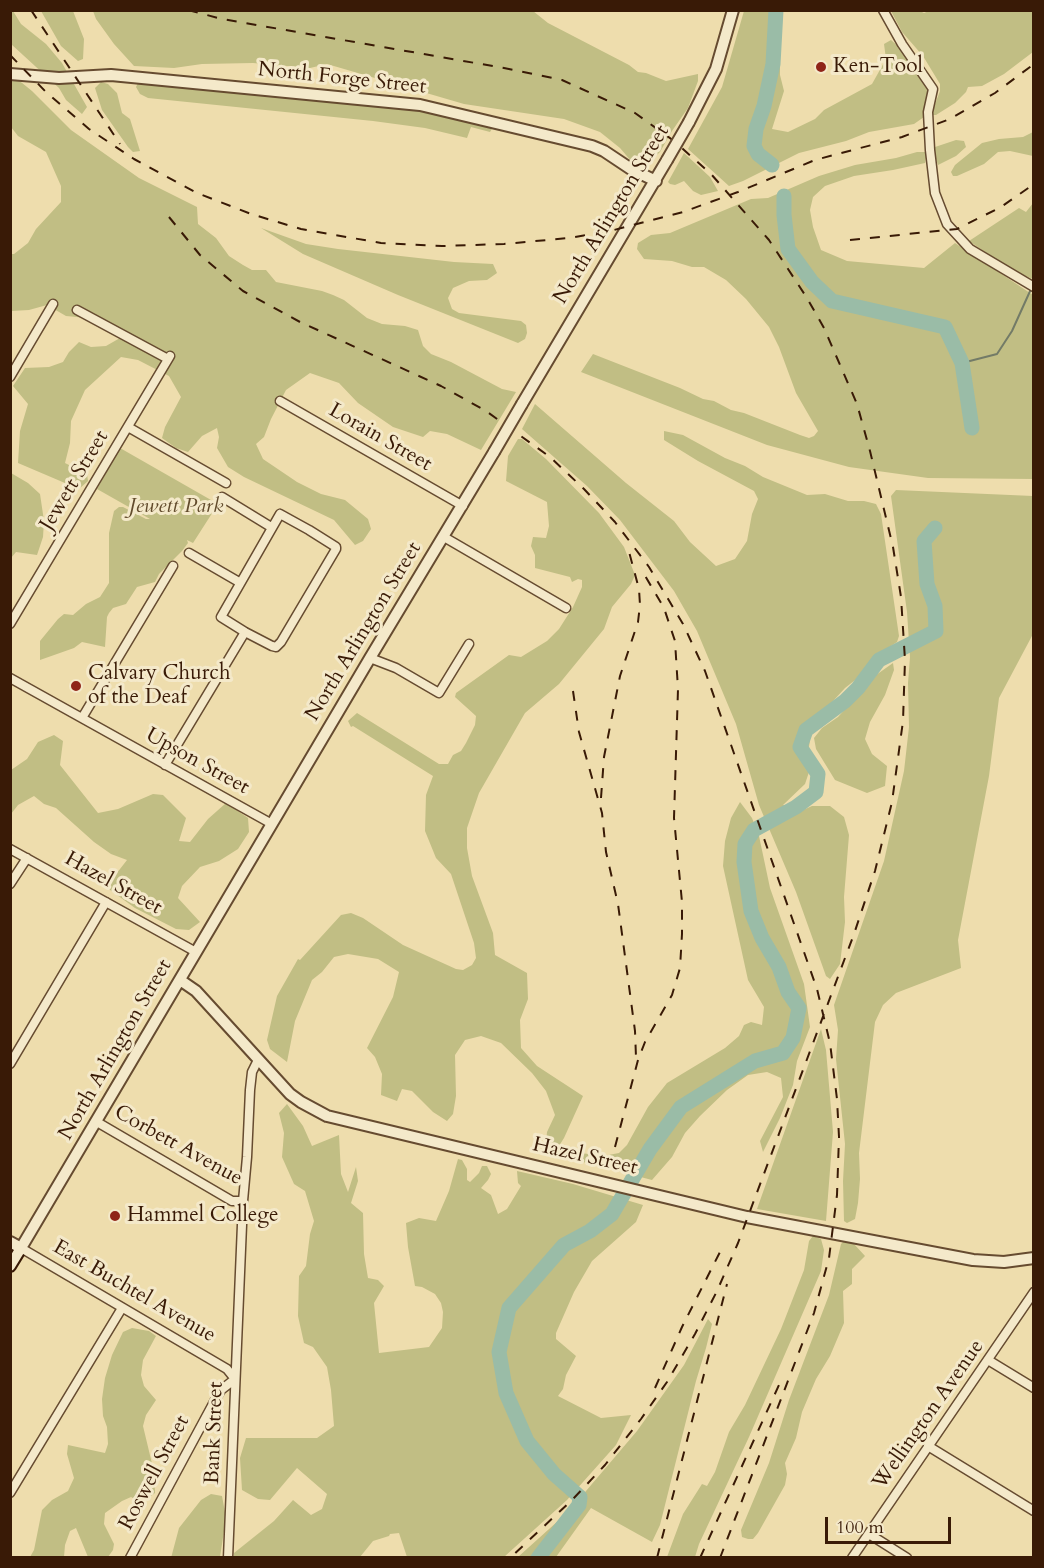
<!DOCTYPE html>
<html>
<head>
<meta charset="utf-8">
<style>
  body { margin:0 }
  #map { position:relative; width:1044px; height:1568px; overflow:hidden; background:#eeddad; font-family:Cardo,serif }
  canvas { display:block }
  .frame { position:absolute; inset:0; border:12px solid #391a06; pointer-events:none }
  .scale { position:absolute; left:825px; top:1517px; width:126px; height:27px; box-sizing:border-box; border:3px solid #391a06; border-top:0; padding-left:8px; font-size:18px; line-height:21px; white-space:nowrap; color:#391a06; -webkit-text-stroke:4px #f4e9ca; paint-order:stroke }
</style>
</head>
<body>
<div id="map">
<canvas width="1044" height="1568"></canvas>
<div class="frame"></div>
<div class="scale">100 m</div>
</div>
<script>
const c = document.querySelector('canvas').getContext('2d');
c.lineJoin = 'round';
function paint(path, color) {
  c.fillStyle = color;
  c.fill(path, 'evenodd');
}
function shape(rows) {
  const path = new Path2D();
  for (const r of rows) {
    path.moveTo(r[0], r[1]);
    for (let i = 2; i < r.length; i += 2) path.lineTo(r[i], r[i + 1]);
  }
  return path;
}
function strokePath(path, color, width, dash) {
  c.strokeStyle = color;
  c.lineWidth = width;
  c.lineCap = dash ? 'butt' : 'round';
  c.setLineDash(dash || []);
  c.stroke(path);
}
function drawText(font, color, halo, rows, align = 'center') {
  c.font = font + ' Cardo,serif';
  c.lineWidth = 6;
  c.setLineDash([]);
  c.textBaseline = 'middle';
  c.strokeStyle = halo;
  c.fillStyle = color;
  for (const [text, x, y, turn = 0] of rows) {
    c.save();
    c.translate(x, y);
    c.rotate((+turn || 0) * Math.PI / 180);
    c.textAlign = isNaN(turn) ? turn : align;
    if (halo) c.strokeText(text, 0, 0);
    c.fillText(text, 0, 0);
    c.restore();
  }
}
paint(shape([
  [931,10,1033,11,1033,52,1004,74,982,86,968,87,966,92,955,103,936,115,931,115,940,91,940,84,923,56,902,32,891,11,920,11,924,13],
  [10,11,13,11,21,24,46,44,62,63,87,107,82,114,66,100,59,88,11,44],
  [41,11,73,11,84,39,83,59,78,61,61,46],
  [93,11,533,11,548,23,629,65,638,72,646,73,666,81,698,74,698,81,688,108,672,131,660,152,643,168,632,162,620,148,600,132,564,119,464,104,327,64,310,68,253,63,202,64,174,68,134,66,114,44,96,19],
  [744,11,782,11,780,27,780,75,784,91,772,129,788,132,815,119,824,110,872,84,886,59,884,44,891,40,900,48,929,90,924,117,914,124,869,132,846,141,799,153,743,181,729,186,688,149,722,87],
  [11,74,32,91,71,130,139,178,197,207,198,224,216,238,229,256,243,265,252,270,266,270,276,282,322,291,333,295,344,300,367,318,382,324,405,326,418,330,423,346,431,354,451,362,502,389,516,392,481,450,447,434,430,431,423,437,393,427,358,403,339,383,310,373,286,390,271,419,264,437,256,444,263,459,297,482,321,494,345,500,368,519,371,529,363,541,355,545,334,520,244,477,228,467,217,448,219,437,217,428,202,436,188,452,176,448,162,438,165,427,181,397,169,376,138,360,121,357,85,390,71,421,70,443,65,463,87,474,88,481,79,489,18,463,20,431,28,404,13,386,25,368,49,367,63,362,69,352,79,342,91,347,106,346,120,338,98,319,66,316,47,305,29,310,11,311,10,254,14,254,28,243,36,229,61,202,61,186,46,152,18,136,11,127],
  [143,81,420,109,493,127,490,132,471,127,467,138,425,128,373,121,148,98,140,94,136,87,138,83],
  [101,82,108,84,117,93,122,113,130,119,140,151,133,152,128,147,102,110,95,88],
  [1033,132,1033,156,1010,151,998,152,984,164,957,176,953,176,951,172,955,165,982,143,999,139,1023,137],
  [956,140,964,141,966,147,956,156,938,165,934,153,935,147],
  [917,152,927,152,925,163,893,170,854,176,825,186,813,197,810,210,813,227,821,250,847,261,924,268,955,243,1033,295,1033,479,928,478,849,467,767,445,581,372,593,354,680,388,703,399,714,401,731,410,744,413,800,435,809,438,814,436,818,431,796,393,779,347,769,327,746,299,726,280,704,267,692,267,672,261,644,259,637,249,638,243,651,235,670,233,751,199,768,198,819,176,855,165,896,158],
  [684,153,710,177,718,191,701,195,693,191,684,181,675,185,670,184,668,182],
  [1033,203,1033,279,1023,275,994,258,969,241,1019,208,1026,212],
  [261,228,306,244,338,249,454,262,493,264,497,273,487,280,469,281,453,288,448,298,452,309,459,313,521,321,526,325,527,333,525,339,518,343,398,295,303,254],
  [535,404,626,483,674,521,690,542,716,566,735,559,747,541,752,514,758,499,754,491,698,461,664,440,664,431,683,435,725,458,745,466,763,477,807,495,825,494,848,501,864,501,876,504,881,514,899,636,897,642,876,656,859,677,845,688,812,724,807,762,809,772,805,784,783,805,801,811,812,806,830,806,844,817,849,835,844,897,845,922,840,964,830,979,826,976,796,892,759,805,736,724,697,631,674,591,620,520,587,486,522,429],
  [518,439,522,439,546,459,599,513,624,547,635,575,631,584,612,607,604,629,559,684,525,713,479,793,467,828,467,848,472,876,493,933,495,955,527,973,528,999,520,1020,521,1048,537,1066,583,1096,564,1138,557,1149,546,1143,547,1132,555,1115,546,1091,532,1073,501,1043,481,1036,465,1040,455,1055,456,1096,453,1114,447,1121,433,1112,412,1091,402,1089,397,1101,381,1095,382,1074,375,1057,367,1048,393,997,399,972,378,959,348,954,334,957,322,972,312,980,295,1021,287,1062,270,1049,267,1040,277,996,298,959,300,960,341,915,351,913,363,918,403,945,456,969,463,970,472,965,476,958,474,943,451,874,436,858,425,831,426,795,433,776,353,726,351,727,348,721,357,713,439,764,448,764,453,755,461,751,466,743,475,725,476,716,455,697,456,693,509,655,521,657,547,641,559,629,573,607,582,587,582,580,578,579,572,582,570,577,535,568,535,555,531,546,533,537,546,538,549,526,547,502,506,481,508,456],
  [120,448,218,504,193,543,187,540,188,543,182,551,159,574,155,582,137,587,126,604,113,608,109,613,107,617,105,647,82,642,74,648,40,660,40,641,58,619,64,614,73,615,86,604,100,597,109,583,109,533,114,511,119,507,123,507,146,519,150,519,97,489],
  [11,473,28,483,40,494,44,521,43,537,37,555,16,552,11,558],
  [896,490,1033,496,1033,634,999,698,989,776,958,940,961,968,896,993,883,1005,875,1022,859,1153,860,1179,858,1203,855,1219,847,1223,844,1221,843,1181,845,1144,836,1059,838,1030,834,1005,884,861,904,771,909,727,908,683,910,657,907,612,891,496],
  [893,663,894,670,885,695,870,722,865,739,872,754,887,766,885,786,867,793,835,780,816,749,814,738,822,728,838,717,876,675],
  [54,735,63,741,60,765,98,813,118,809,153,794,163,795,186,818,179,841,190,842,208,819,226,803,248,818,249,832,238,849,219,861,200,867,182,886,178,898,200,922,189,930,176,929,135,908,106,887,127,860,111,854,94,842,56,808,44,804,34,796,18,805,11,814,11,770,27,759,38,742],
  [740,802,752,818,759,836,770,888,804,984,810,1027,797,1061,793,1085,780,1118,763,1152,760,1141,783,1097,781,1078,767,1072,748,1075,727,1090,700,1116,685,1133,672,1157,652,1180,579,1161,581,1153,603,1156,619,1153,627,1145,648,1107,667,1083,725,1048,739,1036,744,1025,751,1022,762,1025,764,1007,748,980,723,866,725,841,731,818],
  [821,1029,826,1050,833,1132,826,1221,757,1209],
  [287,1104,303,1126,312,1146,339,1135,341,1174,348,1192,356,1167,358,1181,351,1203,363,1213,364,1254,368,1278,378,1280,384,1286,374,1303,379,1353,429,1347,442,1328,443,1312,441,1303,435,1294,422,1287,415,1286,408,1247,406,1223,419,1218,436,1221,449,1191,458,1159,462,1160,467,1169,467,1180,470,1182,479,1173,482,1166,487,1166,491,1174,488,1180,481,1188,491,1195,498,1214,507,1209,521,1186,518,1183,517,1171,573,1184,643,1205,636,1222,592,1261,574,1292,556,1333,556,1339,576,1356,566,1375,563,1389,558,1396,601,1418,631,1415,616,1445,567,1500,504,1557,407,1557,399,1533,390,1534,389,1536,373,1541,360,1557,234,1557,234,1553,274,1521,293,1500,311,1515,322,1509,327,1494,297,1468,270,1500,258,1499,242,1490,240,1458,246,1438,317,1438,334,1426,331,1390,327,1367,313,1347,304,1343,298,1316,299,1276,306,1266,310,1234,314,1221,305,1191,294,1184,282,1157,284,1133,279,1113],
  [813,1236,821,1239,824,1250,821,1271,749,1437,699,1544,695,1557,667,1557,683,1514,702,1484,707,1486,715,1472,729,1432,745,1405,781,1329,804,1270,809,1241],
  [845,1240,854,1244,865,1256,852,1269,852,1284,843,1291,844,1323,830,1356,816,1379,802,1412,796,1438,785,1463,787,1474,785,1485,758,1533,753,1539,748,1539,742,1537,741,1530,769,1463,789,1400,829,1295,841,1244],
  [708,1319,712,1324,706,1348,696,1381,660,1525,652,1542,591,1508,556,1557,518,1557,569,1511,637,1431,684,1365],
  [132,1328,149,1331,156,1336,143,1360,141,1375,144,1386,156,1400,146,1415,143,1426,154,1472,155,1493,142,1503,131,1497,122,1501,105,1513,104,1524,114,1544,113,1550,108,1557,88,1557,76,1528,70,1531,65,1545,64,1557,30,1557,34,1550,42,1510,52,1500,68,1491,74,1478,67,1454,68,1445,105,1453,108,1444,107,1427,103,1416,102,1399,105,1378,112,1355,123,1332],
  [211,1494,222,1496,226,1518,220,1557,171,1558,179,1528,201,1500]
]), '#c1be84');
strokePath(shape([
  [962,363,997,354,1012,331,1031,289]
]), '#737b67', 2);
strokePath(shape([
  [772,165,758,154,754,146,756,129,764,106,773,64,776,10],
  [784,196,784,215,788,249,812,282,832,301,945,327,962,363,972,428],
  [538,1558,579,1505,580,1497,554,1474,527,1441,506,1393,499,1352,509,1308,564,1245,590,1231,612,1214,650,1149,681,1107,755,1061,783,1053,793,1038,799,1008,788,992,779,967,762,938,751,911,744,862,745,844,754,830,796,807,816,792,818,774,800,747,806,730,845,701,858,688,879,660,936,631,935,606,927,584,924,541,935,528]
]), '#9abca7', 15);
const minor = shape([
  [883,10,902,44,933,89,928,112,930,150,935,193,947,224,970,249,1034,287],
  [77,310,168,359],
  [10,377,53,304],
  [280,401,463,506],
  [128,427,226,483],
  [222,497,271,527],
  [280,514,309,530,336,547,336,549,281,642,276,647,272,646,245,632,221,617,280,514],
  [444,537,566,608],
  [189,553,239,582],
  [10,624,170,356],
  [370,658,396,668,439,693,469,644],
  [10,678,272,824],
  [82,718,173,566],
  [165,765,245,632],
  [10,849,196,952],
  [10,884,27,858],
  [10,1064,106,902],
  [97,1122,232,1201,243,1201],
  [21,1248,227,1369,235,1379,221,1390,214,1402,130,1558],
  [988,1360,1034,1388],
  [928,1446,1034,1511],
  [10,1493,122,1308],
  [869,1534,907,1558],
  [228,1558,243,1201,247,1157,250,1090,252,1072,258,1060],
  [852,1558,1034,1292]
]);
const tertiary = shape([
  [10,74,59,78,111,75,420,105,592,146,604,151,631,169,656,181],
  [689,122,716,69,733,10],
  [522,404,667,160],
  [180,980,196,991,290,1094,301,1102,327,1116,747,1217,973,1260,1004,1262,1034,1258],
  [10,1242,21,1248,370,658,494,452]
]);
const secondary = shape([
  [10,1266,21,1248]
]);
strokePath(minor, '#664b30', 11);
strokePath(tertiary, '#664b30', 14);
strokePath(secondary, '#391a06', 14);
strokePath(minor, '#f4e9ca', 8);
strokePath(tertiary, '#f4e9ca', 10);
strokePath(secondary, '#f4e9ca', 10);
strokePath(shape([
  [31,10,120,144],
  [188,10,222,19,504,68,562,80,635,113,674,141,711,174,769,240,807,298,824,328,857,404,870,451,893,547,901,597,905,660,903,721,892,802,875,871,854,934,738,1243,717,1291,695,1334,667,1382,641,1419,605,1465,573,1499,510,1558],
  [10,55,46,92,89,129,134,159,197,193,251,214,301,229,381,243,442,246,504,244,569,238,614,230,683,212,738,192,815,160,902,137,950,119,995,93,1034,64],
  [169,217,200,255,243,291,300,322,441,386,486,411,550,457,584,489,615,522,649,567,683,624,705,671,817,989,830,1043,837,1099,839,1137,837,1195,829,1258,814,1313,720,1558],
  [850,240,957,229,1001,207,1034,184],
  [573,691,579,732,602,813,606,852,618,904,635,1031,636,1057],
  [601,798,604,757,620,676,638,622,640,605,639,589,628,548],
  [615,1147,638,1060,645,1042,672,995,680,968,682,934,682,902,674,818,678,689,675,641,664,608,644,574],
  [655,1388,682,1327,723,1246],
  [657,1558,727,1284],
  [700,1558,779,1385]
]), '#391a06', 2, [10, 10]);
const tertiaryBridge = shape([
  [667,160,689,122],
  [494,452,522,404]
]);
strokePath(tertiaryBridge, '#664b30', 14, []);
strokePath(tertiaryBridge, '#f4e9ca', 10);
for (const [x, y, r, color] of [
  [821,67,6,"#8f2418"],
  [76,686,6,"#8f2418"],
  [115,1216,6,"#8f2418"]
]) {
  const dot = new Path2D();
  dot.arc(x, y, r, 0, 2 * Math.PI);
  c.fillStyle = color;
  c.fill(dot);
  strokePath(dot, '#f4e9ca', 2);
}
drawText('21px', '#391a06', '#f4e9ca', [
  ["Ken-Tool",833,67],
  ["Calvary Church",88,674],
  ["of the Deaf",88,698],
  ["Hammel College",127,1216]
], 'left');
drawText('21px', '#391a06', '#f4e9ca', [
  ["North Forge Street",342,79,6],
  ["North Arlington Street",612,215,-59],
  ["Lorain Street",380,438,30],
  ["Jewett Street",75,481,-59],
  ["North Arlington Street",364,632,-59],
  ["Upson Street",197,762,29],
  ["Hazel Street",113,884,29],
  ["North Arlington Street",116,1050,-60],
  ["Corbett Avenue",178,1146,29],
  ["Hazel Street",585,1157,13],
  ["East Buchtel Avenue",134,1292,30],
  ["Wellington Avenue",929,1415,-55],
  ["Bank Street",215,1433,-88],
  ["Roswell Street",155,1473,-62]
]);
drawText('italic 21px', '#624b2c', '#f4e9ca', [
  ["Jewett Park",176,507]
]);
</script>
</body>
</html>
